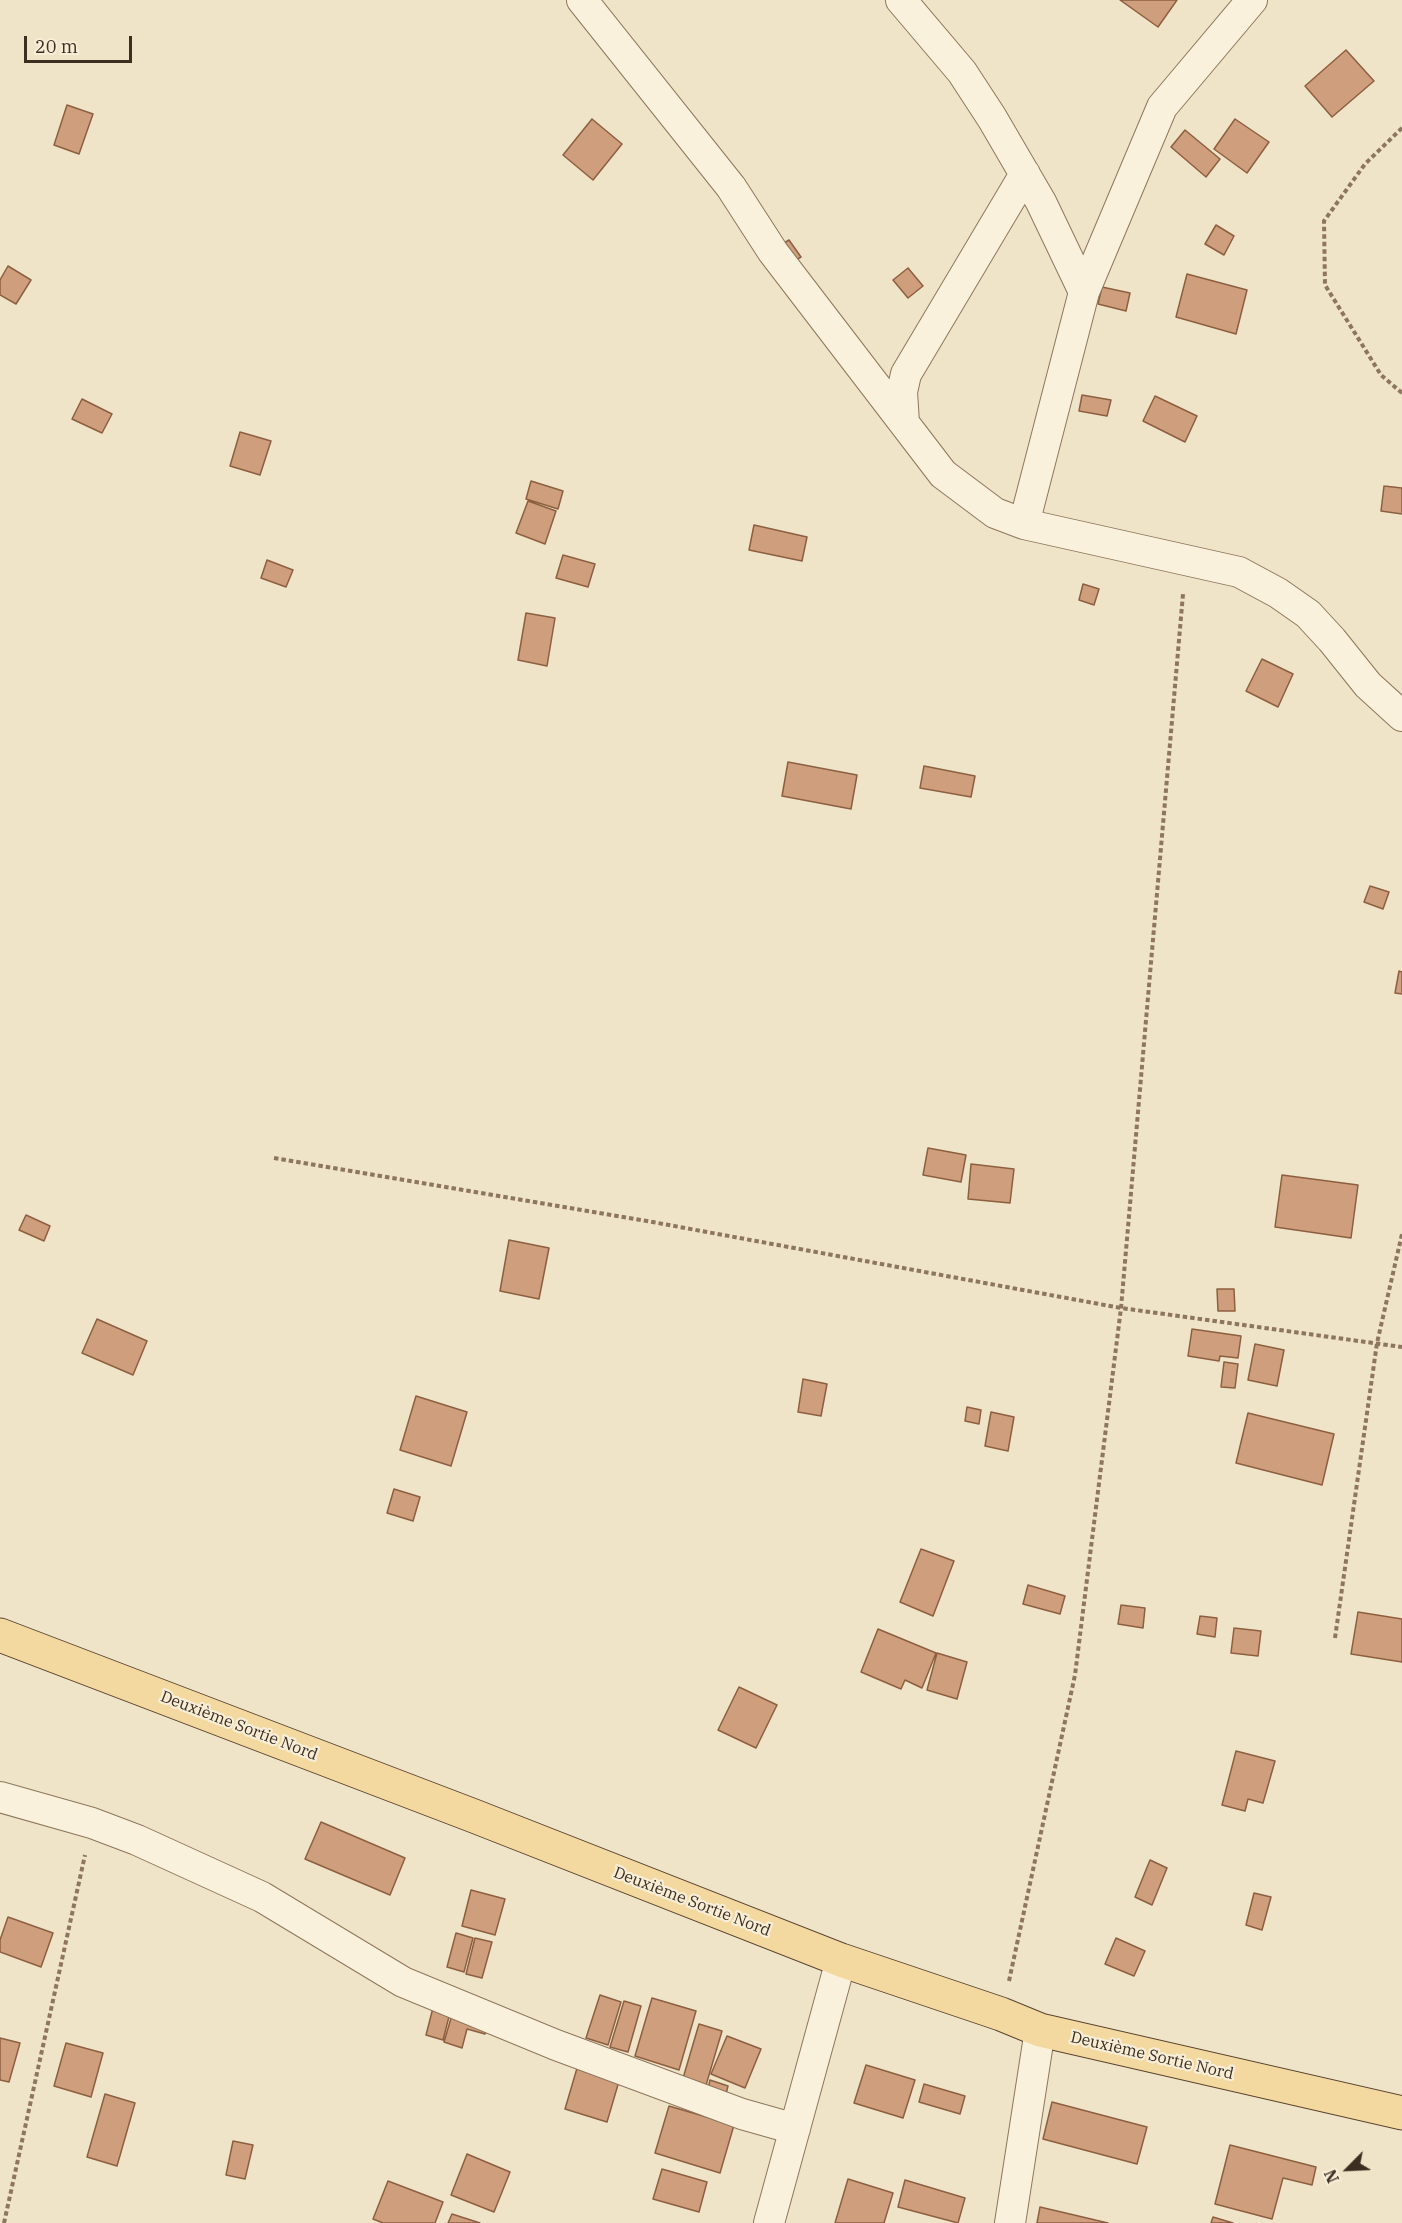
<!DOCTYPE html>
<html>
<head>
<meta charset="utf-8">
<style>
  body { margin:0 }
  #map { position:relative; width:1402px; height:2223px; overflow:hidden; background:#f0e4c8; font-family:"IBM Plex Serif",serif }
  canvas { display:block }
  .north { position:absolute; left:1318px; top:2139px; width:60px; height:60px; -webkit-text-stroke:4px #f7eed8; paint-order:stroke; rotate:246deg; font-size:16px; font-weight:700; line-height:24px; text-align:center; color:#3d2e20 }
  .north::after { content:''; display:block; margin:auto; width:21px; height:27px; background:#3d2e20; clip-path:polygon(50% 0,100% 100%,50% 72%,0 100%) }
  .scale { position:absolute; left:24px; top:36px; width:108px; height:27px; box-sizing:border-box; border:3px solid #3d2e20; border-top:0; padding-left:8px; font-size:18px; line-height:21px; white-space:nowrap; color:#3d2e20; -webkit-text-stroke:4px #f7eed8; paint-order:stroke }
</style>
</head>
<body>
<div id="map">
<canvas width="1402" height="2223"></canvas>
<div class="north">N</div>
<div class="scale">20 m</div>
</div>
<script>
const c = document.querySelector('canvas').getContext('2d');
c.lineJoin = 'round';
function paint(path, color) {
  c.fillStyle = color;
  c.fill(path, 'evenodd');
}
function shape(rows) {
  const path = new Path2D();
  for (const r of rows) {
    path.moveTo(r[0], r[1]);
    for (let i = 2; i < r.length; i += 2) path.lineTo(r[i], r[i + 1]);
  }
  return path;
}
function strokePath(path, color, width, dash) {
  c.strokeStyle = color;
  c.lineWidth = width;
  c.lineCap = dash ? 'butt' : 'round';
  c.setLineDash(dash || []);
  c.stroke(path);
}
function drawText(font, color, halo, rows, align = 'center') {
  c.font = font + ' "IBM Plex Serif",serif';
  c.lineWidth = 4.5;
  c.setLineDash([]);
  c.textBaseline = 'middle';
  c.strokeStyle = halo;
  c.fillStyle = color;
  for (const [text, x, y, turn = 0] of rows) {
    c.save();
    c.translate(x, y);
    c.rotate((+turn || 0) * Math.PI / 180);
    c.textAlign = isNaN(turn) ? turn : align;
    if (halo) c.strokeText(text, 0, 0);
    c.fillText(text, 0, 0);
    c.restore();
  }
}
const building = shape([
  [1120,0,1177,0,1158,27,1120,0],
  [1346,50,1374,81,1332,117,1305,86,1346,50],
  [67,105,93,114,79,154,54,145,67,105],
  [592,119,622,144,593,180,563,155,592,119],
  [1235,119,1269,142,1247,173,1214,149,1235,119],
  [1185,130,1220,159,1206,177,1171,147,1185,130],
  [1216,225,1234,236,1224,255,1205,244,1216,225],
  [789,240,801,257,790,264,779,246,789,240],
  [8,266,31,280,16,304,0,295,0,280,8,266],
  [908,268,923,286,908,298,893,280,908,268],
  [1187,274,1247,290,1236,334,1176,317,1187,274],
  [1102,287,1130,293,1126,311,1098,304,1102,287],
  [1082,395,1111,400,1107,416,1079,411,1082,395],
  [1155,396,1197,416,1185,442,1143,421,1155,396],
  [82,399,112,414,102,433,72,419,82,399],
  [240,432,271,441,260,475,230,466,240,432],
  [531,481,563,491,558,509,526,499,531,481],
  [1384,486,1402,488,1402,514,1381,511,1384,486],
  [528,501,556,511,545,544,516,533,528,501],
  [754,525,807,537,802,561,749,550,754,525],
  [563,555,595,564,588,587,556,578,563,555],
  [267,560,293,570,286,587,261,578,267,560],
  [1083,584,1099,589,1094,605,1079,600,1083,584],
  [526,613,555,618,547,666,518,660,526,613],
  [1262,659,1293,674,1278,707,1246,691,1262,659],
  [788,762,857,775,851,809,782,796,788,762],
  [924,766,975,776,971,797,920,788,924,766],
  [1370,886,1389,892,1383,909,1364,902,1370,886],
  [1399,971,1402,972,1402,994,1395,993,1399,971],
  [928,1148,966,1155,961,1182,923,1175,928,1148],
  [971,1164,1014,1169,1010,1203,968,1199,971,1164],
  [1282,1175,1358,1185,1351,1238,1275,1227,1282,1175],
  [26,1215,50,1226,44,1241,19,1230,26,1215],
  [509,1240,549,1248,539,1299,500,1291,509,1240],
  [1217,1289,1234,1289,1235,1311,1218,1311,1217,1289],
  [97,1319,147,1341,133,1375,82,1353,97,1319],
  [1192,1329,1241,1336,1238,1358,1220,1356,1219,1361,1188,1356,1192,1329],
  [1255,1344,1284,1350,1277,1386,1248,1380,1255,1344],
  [1224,1362,1238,1364,1235,1388,1221,1387,1224,1362],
  [803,1379,827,1384,821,1416,798,1412,803,1379],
  [416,1396,467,1412,451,1466,400,1450,416,1396],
  [967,1407,981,1410,979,1424,965,1421,967,1407],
  [991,1412,1014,1417,1008,1451,985,1446,991,1412],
  [1248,1413,1334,1434,1322,1485,1236,1463,1248,1413],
  [394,1489,420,1497,413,1521,387,1513,394,1489],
  [921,1549,954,1561,933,1616,900,1602,921,1549],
  [1028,1585,1065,1596,1060,1614,1023,1604,1028,1585],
  [1121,1605,1145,1608,1143,1628,1118,1624,1121,1605],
  [1358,1612,1402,1619,1402,1662,1351,1654,1358,1612],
  [1200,1616,1217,1618,1215,1637,1197,1634,1200,1616],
  [1234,1628,1261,1631,1258,1656,1231,1653,1234,1628],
  [878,1629,936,1653,922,1688,905,1680,901,1689,861,1672,878,1629],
  [937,1653,967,1662,957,1699,927,1690,937,1653],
  [739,1687,777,1705,756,1748,718,1730,739,1687],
  [1236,1751,1275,1761,1263,1803,1248,1799,1245,1811,1222,1805,1236,1751],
  [321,1822,405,1858,390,1895,305,1859,321,1822],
  [1150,1860,1167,1868,1152,1905,1135,1897,1150,1860],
  [471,1890,505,1899,495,1935,462,1926,471,1890],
  [1254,1893,1271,1897,1262,1930,1246,1925,1254,1893],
  [8,1917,53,1933,41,1967,0,1952,0,1940,8,1917],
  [456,1933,473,1938,464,1972,447,1967,456,1933],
  [475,1938,492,1942,482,1978,466,1974,475,1938],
  [1116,1938,1145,1951,1134,1976,1105,1964,1116,1938],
  [600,1995,621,2002,608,2045,586,2038,600,1995],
  [652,1998,696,2011,679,2070,635,2056,652,1998],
  [435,2000,452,2005,443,2040,426,2035,435,2000],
  [624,2001,641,2006,628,2052,610,2047,624,2001],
  [454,2008,489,2019,485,2034,467,2029,462,2048,444,2042,454,2008],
  [699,2024,722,2031,704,2092,681,2085,699,2024],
  [727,2036,761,2049,745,2088,711,2074,727,2036],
  [0,2038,20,2043,9,2082,0,2080,0,2038],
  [66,2043,103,2053,91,2097,54,2086,66,2043],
  [580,2058,622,2071,607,2122,565,2109,580,2058],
  [866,2065,915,2080,903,2118,854,2103,866,2065],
  [710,2080,728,2086,725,2098,707,2093,710,2080],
  [924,2084,965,2096,960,2114,919,2102,924,2084],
  [105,2094,135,2103,117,2166,87,2157,105,2094],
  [1052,2102,1147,2127,1137,2164,1043,2139,1052,2102],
  [669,2106,734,2125,720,2173,655,2153,669,2106],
  [233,2141,253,2145,245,2179,226,2175,233,2141],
  [1230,2145,1316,2167,1312,2185,1283,2178,1272,2219,1215,2204,1230,2145],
  [467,2154,510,2172,494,2212,451,2195,467,2154],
  [662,2169,707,2182,699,2212,653,2199,662,2169],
  [848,2179,893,2193,884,2223,835,2223,848,2179],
  [905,2180,965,2198,958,2223,898,2207,905,2180],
  [388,2181,443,2202,435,2223,383,2223,373,2219,388,2181],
  [1040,2207,1108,2223,1037,2223,1040,2207],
  [452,2214,480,2223,448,2223,452,2214],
  [1213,2217,1233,2223,1211,2223,1213,2217]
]);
paint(building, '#cf9f7d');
strokePath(building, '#8d5f41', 1.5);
const minor = shape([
  [582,0,731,187,773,252,943,474,995,513,1024,524,1239,572,1278,593,1308,614,1332,640,1368,685,1402,716],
  [901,0,962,72,992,118,1041,202,1084,292],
  [904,423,902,392,906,374,1025,174],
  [1024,524,1084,292,1162,107,1252,0],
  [0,1797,92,1823,137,1840,262,1897,403,1982,556,2045,742,2114,795,2129],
  [769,2223,841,1960],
  [1010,2223,1040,2030]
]);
const primary = shape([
  [0,1635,474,1816,841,1960,1001,2014,1040,2030,1402,2113]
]);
strokePath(minor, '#8d765c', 32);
strokePath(primary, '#5b4430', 35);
strokePath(shape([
  [1402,128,1365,164,1324,221,1325,285,1381,375,1402,393],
  [274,1158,647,1221,1121,1308,1402,1347],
  [1335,1638,1377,1343,1402,1234],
  [1009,1981,1075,1675,1121,1308,1183,594],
  [4,2223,85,1855]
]), '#8d765c', 4, [4.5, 3]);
strokePath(minor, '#faf1dc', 30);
strokePath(primary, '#f3d9a0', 33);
drawText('16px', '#3d2e20', '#f7eed8', [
  ["Deuxième Sortie Nord",239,1726,21],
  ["Deuxième Sortie Nord",692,1902,21],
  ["Deuxième Sortie Nord",1152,2056,13]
]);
</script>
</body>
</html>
